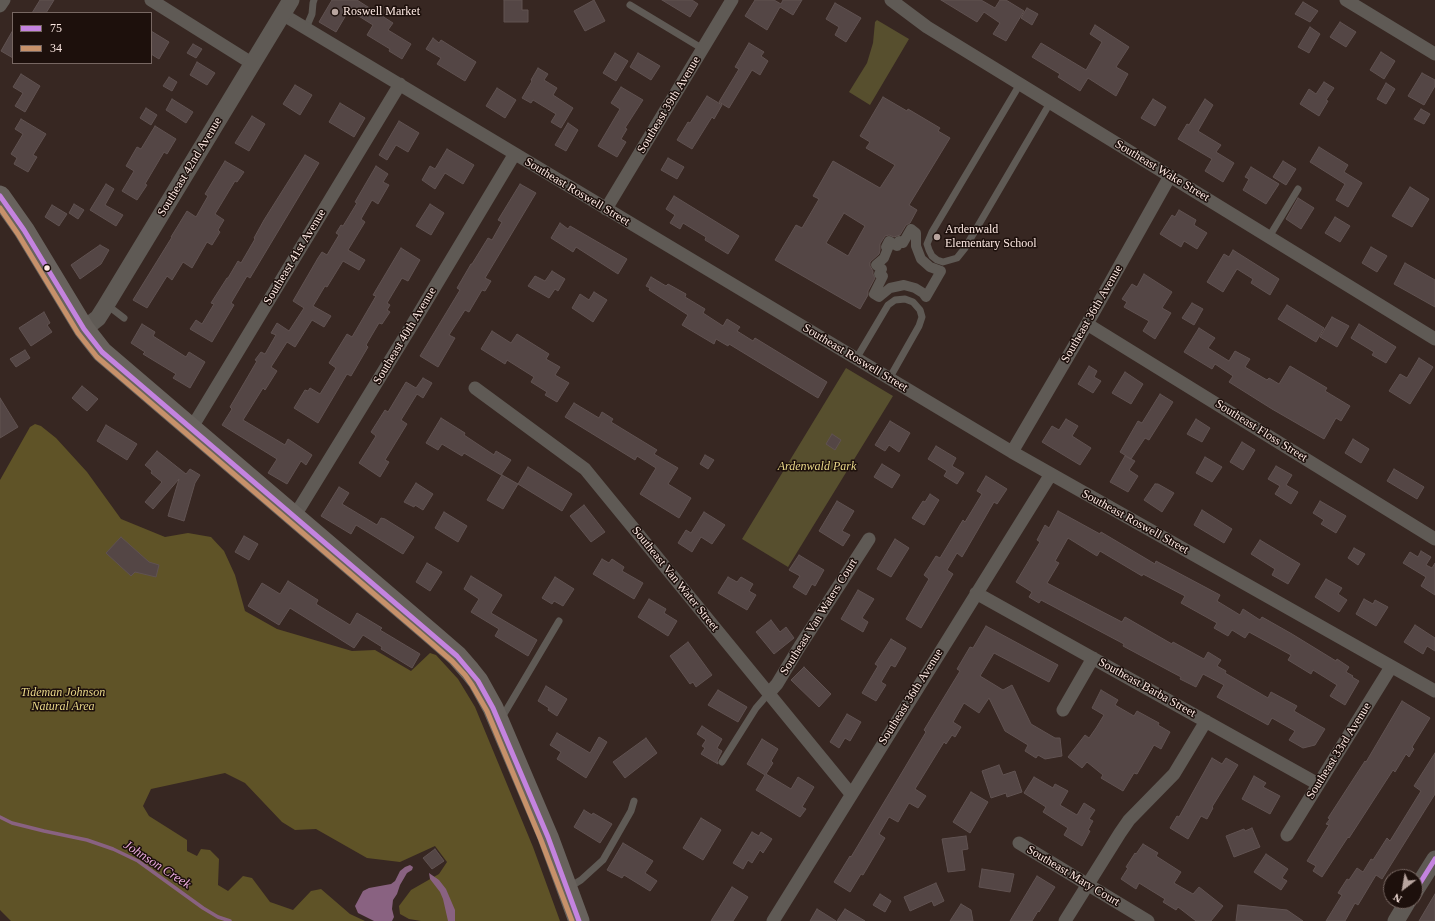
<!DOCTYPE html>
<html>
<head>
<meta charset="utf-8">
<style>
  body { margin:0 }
  #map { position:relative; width:1435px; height:921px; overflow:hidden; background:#372722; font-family:"Times New Roman",serif }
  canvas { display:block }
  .legend { position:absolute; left:12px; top:12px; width:140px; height:52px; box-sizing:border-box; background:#1d100c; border:1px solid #776762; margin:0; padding:5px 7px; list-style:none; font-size:12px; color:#fde9e3 }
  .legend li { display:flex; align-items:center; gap:8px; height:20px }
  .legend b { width:20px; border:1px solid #776762 }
  .north { position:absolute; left:1383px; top:869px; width:40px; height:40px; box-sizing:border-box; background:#1d100c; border:1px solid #776762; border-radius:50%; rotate:211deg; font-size:11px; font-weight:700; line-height:16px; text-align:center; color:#fde9e3 }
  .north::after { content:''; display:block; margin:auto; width:14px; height:18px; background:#b8a59f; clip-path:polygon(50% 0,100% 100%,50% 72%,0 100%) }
</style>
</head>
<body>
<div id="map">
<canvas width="1435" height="921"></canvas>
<ul class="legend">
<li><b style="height:5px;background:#c483df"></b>75</li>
<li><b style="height:5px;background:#c7916a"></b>34</li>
</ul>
<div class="north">N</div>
</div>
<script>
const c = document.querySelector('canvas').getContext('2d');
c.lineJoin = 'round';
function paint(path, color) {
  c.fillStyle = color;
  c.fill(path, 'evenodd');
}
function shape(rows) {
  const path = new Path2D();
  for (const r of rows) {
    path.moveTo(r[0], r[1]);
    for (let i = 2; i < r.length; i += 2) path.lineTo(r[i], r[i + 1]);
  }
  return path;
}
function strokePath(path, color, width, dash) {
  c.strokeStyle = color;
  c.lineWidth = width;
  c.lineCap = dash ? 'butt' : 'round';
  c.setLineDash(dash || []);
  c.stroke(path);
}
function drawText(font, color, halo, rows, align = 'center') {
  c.font = font + ' "Times New Roman",serif';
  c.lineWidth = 3;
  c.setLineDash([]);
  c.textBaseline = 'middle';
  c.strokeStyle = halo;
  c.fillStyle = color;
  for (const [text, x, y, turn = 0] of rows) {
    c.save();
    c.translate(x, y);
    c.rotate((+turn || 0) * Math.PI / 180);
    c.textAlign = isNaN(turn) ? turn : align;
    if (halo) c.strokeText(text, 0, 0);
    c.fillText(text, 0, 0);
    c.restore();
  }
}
paint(shape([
  [877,20,909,39,870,105,849,92,867,63,873,43,875,22],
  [846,368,893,396,788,567,742,539]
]), '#574f2e');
paint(shape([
  [35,424,41,426,56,438,87,472,121,519,165,537,188,533,211,537,224,551,235,575,245,611,277,629,352,651,375,650,411,671,430,653,436,655,458,679,475,707,533,847,560,921,421,921,409,919,400,914,399,906,411,890,439,874,447,862,435,846,400,862,367,858,316,829,295,830,282,822,245,783,225,773,151,789,143,806,149,816,187,840,187,851,197,856,201,849,210,850,219,859,218,885,228,891,243,876,252,878,270,902,293,910,311,891,321,889,350,914,365,921,11,921,0,910,0,480,30,427]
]), '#5f5327');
paint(shape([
  [410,865,413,867,412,870,407,873,400,885,397,894,393,900,392,909,394,917,392,921,374,921,358,913,355,906,363,891,369,888,391,884,395,881,400,871,405,867],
  [429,873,439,880,446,889,455,910,455,921,448,921,443,899,440,892,430,879]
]), '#896281');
strokePath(shape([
  [0,817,12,823,44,831,87,840,113,849,138,861,203,908,218,917,230,921]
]), '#896281', 3.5);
const building = shape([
  [40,0,54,0,46,13,32,13,40,0],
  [332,0,357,0,393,23,388,30,411,44,402,59,389,51,390,49,367,35,373,25,349,10,336,32,319,22,332,0],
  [504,0,522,0,522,10,528,10,528,22,504,22,504,0],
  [594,0,605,21,585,31,574,11,594,0],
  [662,0,692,0,698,4,690,17,662,0],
  [755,0,774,0,781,4,783,0,802,0,793,15,780,7,767,30,745,16,755,0],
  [941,0,981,0,995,8,1000,0,1006,0,1024,11,1006,41,993,34,1000,23,984,12,977,22,941,0],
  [1303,2,1318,11,1310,22,1295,14,1303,2],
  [835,3,861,18,846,42,835,35,839,27,826,19,835,3],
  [1027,8,1038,14,1032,25,1021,18,1027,8],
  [1340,22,1356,32,1346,47,1330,37,1340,22],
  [1095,25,1129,47,1116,67,1128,74,1116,96,1088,78,1080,91,1058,77,1060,74,1032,57,1041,43,1086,70,1102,42,1090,34,1095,25],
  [1310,27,1320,34,1309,53,1298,47,1310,27],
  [13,30,13,58,1,51,13,30],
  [151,31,169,42,159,59,151,54,151,31],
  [433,38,439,43,441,40,476,62,465,81,437,64,441,58,426,49,433,38],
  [749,43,764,52,761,56,768,61,760,75,752,70,729,108,719,102,739,69,735,67,749,43],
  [193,44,202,49,196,58,187,53,193,44],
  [1381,52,1395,61,1384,79,1370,70,1381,52],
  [615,53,628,61,616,81,603,73,615,53],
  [638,53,660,66,651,80,630,67,638,53],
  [197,62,215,73,207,85,190,75,197,62],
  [538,68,548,74,544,80,557,88,553,95,573,108,561,128,551,122,556,114,533,100,531,103,522,98,532,81,531,80,538,68],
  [1422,73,1435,80,1435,86,1424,105,1408,96,1422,73],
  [21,74,40,86,25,112,15,106,23,93,13,87,21,74],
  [169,77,177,82,172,91,163,86,169,77],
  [1324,82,1334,88,1326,100,1328,101,1319,116,1300,104,1309,89,1316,94,1324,82],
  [1386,83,1395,89,1386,104,1377,99,1386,83],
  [295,85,312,95,300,115,283,104,295,85],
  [621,87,643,100,625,128,627,129,621,139,626,142,617,157,598,146,620,109,611,103,621,87],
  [497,88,516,100,505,118,486,106,497,88],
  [707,96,722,105,714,119,712,117,692,149,677,140,688,122,690,123,707,96],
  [883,97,907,111,908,109,940,128,938,131,950,138,909,205,917,210,910,223,906,225,900,235,894,237,889,235,885,236,880,244,880,250,879,254,870,262,870,266,873,271,873,274,875,278,868,291,868,295,860,309,775,260,796,225,802,228,819,199,813,196,833,161,880,188,895,165,866,148,870,142,860,136,883,97],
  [844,213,865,226,848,256,826,243,844,213],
  [172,99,193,112,186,123,166,110,172,99],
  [1153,99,1166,107,1155,126,1141,118,1153,99],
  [1205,99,1213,105,1198,131,1221,145,1216,152,1234,163,1223,182,1205,171,1212,159,1178,139,1187,124,1189,125,1205,99],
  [340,103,365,118,354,137,329,122,340,103],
  [146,108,157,115,151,125,140,118,146,108],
  [1421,109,1430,114,1424,124,1414,119,1421,109],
  [252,116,265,124,249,151,235,143,252,116],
  [21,119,46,134,33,155,37,157,28,172,14,164,17,158,11,154,23,134,15,129,21,119],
  [399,121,419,133,408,152,396,145,387,160,379,155,399,121],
  [568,123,578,130,566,151,555,145,568,123],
  [155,126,176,139,167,154,164,152,145,184,147,185,137,200,122,191,134,171,126,166,137,147,141,149,155,126],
  [1319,147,1348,165,1344,172,1362,183,1348,207,1336,200,1345,184,1310,162,1319,147],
  [447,149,474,165,463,184,445,173,435,189,422,180,430,166,435,169,447,149],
  [305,155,319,163,250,278,247,276,231,303,234,305,212,342,190,329,196,320,202,324,214,304,211,303,227,278,228,278,238,261,241,263,255,239,254,238,264,220,305,155],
  [668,158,684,167,677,179,661,170,668,158],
  [225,161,244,172,237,182,235,181,215,214,224,220,218,230,220,232,212,245,207,242,192,268,183,262,172,280,167,276,147,308,133,300,172,237,171,237,187,211,196,217,208,196,205,194,225,161],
  [1283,161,1296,169,1286,185,1273,177,1283,161],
  [376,166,388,174,383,182,389,185,378,204,372,200,361,219,365,222,348,250,365,260,359,270,343,261,327,287,325,286,313,306,331,316,324,327,312,320,295,347,287,342,271,367,277,371,265,390,263,388,243,420,285,445,288,439,312,455,306,465,301,461,287,484,268,473,277,459,222,425,232,409,230,407,257,361,255,360,261,352,265,354,276,335,271,333,277,323,289,331,304,308,293,301,318,258,322,252,327,255,339,235,336,233,341,225,343,226,357,203,355,202,376,166],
  [1251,167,1279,184,1266,204,1243,190,1249,179,1245,177,1251,167],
  [106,184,114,189,105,205,123,215,116,226,90,210,106,184],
  [520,184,536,193,485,278,491,281,485,291,482,290,469,312,465,310,449,335,455,338,438,367,420,356,460,290,457,288,471,264,472,264,488,238,492,240,502,222,498,220,520,184],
  [1410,187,1429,199,1412,227,1392,216,1410,187],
  [674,196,739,236,728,254,705,240,706,237,683,223,680,229,670,223,675,215,666,209,674,196],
  [1298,198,1314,208,1301,229,1286,219,1298,198],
  [74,204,84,210,78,219,69,213,74,204],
  [430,204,444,213,431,235,416,226,430,204],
  [52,205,67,214,59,226,45,217,52,205],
  [1179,210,1196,220,1194,225,1207,233,1197,249,1184,241,1181,247,1160,234,1172,215,1175,217,1179,210],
  [1335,217,1350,226,1340,242,1325,233,1335,217],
  [560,223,568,229,570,226,627,259,618,274,576,247,573,252,551,238,560,223],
  [100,245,109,250,101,264,80,279,71,265,100,245],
  [1371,247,1387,256,1377,272,1362,263,1371,247],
  [401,248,420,260,408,281,402,278,387,303,390,305,387,310,390,312,382,324,379,323,366,345,368,347,351,376,347,374,318,423,294,408,305,390,308,391,310,388,320,394,336,368,329,363,347,334,352,337,376,296,373,295,401,248],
  [1233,250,1279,279,1270,295,1251,283,1253,279,1237,269,1223,292,1207,282,1224,254,1229,257,1233,250],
  [1405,263,1435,280,1435,307,1394,284,1405,263],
  [552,271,565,279,558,291,555,289,549,298,528,286,535,276,545,281,552,271],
  [1144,274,1172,292,1162,308,1171,313,1155,339,1143,331,1149,321,1124,307,1127,302,1122,299,1132,284,1137,287,1144,274],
  [651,277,666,286,668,284,686,294,685,297,705,309,703,313,723,326,727,319,740,327,737,331,753,341,755,338,827,382,818,398,729,344,728,346,716,339,714,344,682,325,688,315,649,290,650,288,646,286,651,277],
  [594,292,607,300,593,322,572,308,580,294,589,300,594,292],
  [1192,303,1203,309,1194,325,1182,318,1192,303],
  [1287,305,1324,328,1316,342,1278,319,1287,305],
  [44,312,50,323,47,325,52,332,31,346,19,328,44,312],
  [1332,317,1349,326,1337,347,1320,337,1332,317],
  [142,324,155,332,153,336,186,357,189,352,205,362,190,388,173,378,176,374,143,354,145,352,131,343,142,324],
  [1359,324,1396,347,1386,363,1372,355,1374,352,1351,338,1359,324],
  [1199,328,1215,338,1208,348,1229,361,1235,351,1250,359,1245,367,1267,380,1269,378,1279,384,1290,366,1327,388,1325,391,1350,406,1341,421,1336,418,1324,439,1272,409,1229,382,1233,376,1215,364,1212,369,1184,352,1199,328],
  [492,331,511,343,517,334,549,354,546,359,560,367,555,375,569,383,557,402,545,395,547,392,531,382,534,377,507,360,505,364,481,349,492,331],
  [25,350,30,358,16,367,10,359,25,350],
  [1419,358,1433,367,1410,404,1389,391,1400,374,1407,378,1419,358],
  [1089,366,1097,371,1094,377,1101,381,1093,393,1078,384,1089,366],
  [1125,372,1143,384,1131,404,1112,393,1125,372],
  [423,378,432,383,423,398,417,394,401,420,407,424,385,460,389,462,380,477,359,463,376,436,371,432,385,410,388,412,406,382,416,388,423,378],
  [82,386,98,399,87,411,72,398,82,386],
  [1160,394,1173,402,1149,440,1145,438,1131,459,1120,452,1138,421,1142,423,1160,394],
  [0,398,18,427,0,438,0,398],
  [574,403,599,418,602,412,613,419,611,422,657,450,654,454,678,468,668,484,691,498,679,518,640,494,656,468,637,456,635,460,565,417,574,403],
  [441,418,465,433,464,435,494,455,496,451,511,460,501,475,464,453,462,456,442,444,438,450,426,443,441,418],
  [1066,419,1078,426,1072,436,1091,448,1080,465,1042,442,1052,426,1059,430,1066,419],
  [1196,419,1210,428,1202,442,1187,434,1196,419],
  [890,421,910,433,899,452,889,445,885,451,875,445,890,421],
  [106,425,137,444,127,460,97,441,106,425],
  [832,434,841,440,835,450,826,444,832,434],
  [1353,439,1369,449,1361,463,1345,453,1353,439],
  [1242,442,1255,450,1243,470,1230,462,1242,442],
  [936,446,956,458,952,466,964,473,957,484,944,476,947,471,928,459,936,446],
  [157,451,186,474,190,469,200,475,195,483,184,521,168,516,179,479,153,509,145,502,162,482,151,473,152,471,145,465,157,451],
  [705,455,714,460,708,469,700,464,705,455],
  [1125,456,1135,461,1129,470,1138,476,1128,492,1110,482,1125,456],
  [1205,457,1222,467,1212,482,1196,473,1205,457],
  [882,464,900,475,892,488,874,477,882,464],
  [1276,466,1292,475,1286,485,1298,492,1291,504,1275,494,1280,486,1268,479,1276,466],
  [528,467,572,494,562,511,518,484,528,467],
  [1394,469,1424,487,1417,499,1387,481,1394,469],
  [502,475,518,484,503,509,487,500,502,475],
  [986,476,1007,489,997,504,994,502,962,557,957,553,947,570,953,574,921,628,906,619,929,579,924,575,936,556,940,558,963,520,965,522,982,494,977,491,986,476],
  [416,483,433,494,423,510,415,505,414,507,404,502,416,483],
  [1155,484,1158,484,1174,493,1162,512,1144,500,1155,484],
  [339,487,349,493,342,504,377,525,381,518,385,519,414,537,403,554,356,525,351,534,321,516,339,487],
  [930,494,939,500,924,525,912,518,923,501,925,502,930,494],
  [837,501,854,511,842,531,850,535,843,546,819,531,837,501],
  [1320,501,1346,516,1336,533,1321,524,1324,520,1313,513,1320,501],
  [584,505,605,532,591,542,570,516,584,505],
  [1202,510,1232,529,1224,543,1194,525,1202,510],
  [1058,511,1100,534,1101,532,1155,564,1156,561,1220,595,1217,601,1240,615,1243,609,1260,620,1262,617,1292,634,1336,661,1337,659,1349,667,1346,672,1353,676,1352,677,1359,681,1345,705,1330,696,1337,685,1313,670,1311,674,1288,660,1291,655,1249,632,1245,638,1232,630,1228,636,1214,628,1217,623,1181,603,1185,596,1143,574,1142,576,1100,551,1097,556,1068,538,1055,561,1059,563,1047,583,1122,622,1125,617,1172,644,1173,642,1204,659,1208,652,1221,660,1217,666,1226,671,1225,673,1268,698,1271,692,1297,706,1294,711,1325,729,1315,745,1303,748,1289,740,1295,731,1272,718,1268,725,1217,697,1224,685,1203,674,1196,687,1180,679,1181,677,1123,646,1124,644,1041,600,1039,603,1029,597,1032,592,1016,582,1040,542,1037,540,1045,525,1049,528,1058,511],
  [444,512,467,526,458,542,435,528,444,512],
  [704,512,725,525,712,544,701,537,692,552,678,543,686,530,691,533,704,512],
  [244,536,258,544,249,560,235,552,244,536],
  [121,537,149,562,159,565,156,577,135,572,131,576,106,553,121,537],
  [895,539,909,548,891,577,877,569,895,539],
  [1260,540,1300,564,1288,584,1272,575,1275,569,1251,554,1260,540],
  [1354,548,1365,554,1358,565,1348,558,1354,548],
  [1421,551,1431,557,1426,565,1432,568,1435,563,1435,595,1421,586,1426,577,1403,563,1410,552,1418,557,1421,551],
  [799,555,824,570,815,586,812,584,806,595,793,587,800,576,789,570,799,555],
  [602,559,609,563,612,559,624,567,622,571,643,583,634,599,593,574,602,559],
  [427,563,442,572,430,591,416,582,427,563],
  [471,576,502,595,491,613,537,640,528,656,495,636,499,629,471,612,479,599,464,589,471,576],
  [555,577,574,589,563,606,554,601,552,604,542,598,555,577],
  [728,577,737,582,741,577,753,584,749,591,756,595,747,610,718,593,728,577],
  [1326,579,1342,588,1338,594,1347,600,1339,612,1315,597,1326,579],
  [288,581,318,600,316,604,350,625,357,613,382,628,380,630,420,654,412,668,381,649,382,647,363,635,354,648,290,608,279,625,248,606,262,583,280,594,288,581],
  [858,590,874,599,862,618,868,622,863,632,841,619,858,590],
  [649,599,666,609,664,613,677,621,668,636,638,617,649,599],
  [1364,599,1373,604,1375,600,1388,607,1376,626,1356,614,1364,599],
  [771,620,780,632,786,627,794,638,774,654,756,632,771,620],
  [1415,625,1435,638,1435,651,1427,646,1423,654,1404,642,1415,625],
  [986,626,1058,665,1049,682,994,653,980,676,1003,690,1012,685,1031,724,1055,738,1060,738,1062,756,1045,759,1038,755,1036,758,1025,751,1028,745,1005,731,989,698,979,713,964,703,953,722,961,727,955,737,952,735,946,744,944,742,915,789,926,796,918,808,909,803,898,822,889,817,879,834,885,838,863,875,861,874,850,892,834,882,850,856,851,857,901,774,926,732,924,730,960,671,957,669,970,647,973,648,986,626],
  [891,639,906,648,895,667,891,665,881,682,886,685,876,701,862,693,878,666,875,664,891,639],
  [688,642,712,675,696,687,693,682,690,684,670,656,688,642],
  [804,667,831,694,819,707,791,680,804,667],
  [546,686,567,699,557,716,548,710,549,708,538,701,546,686],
  [718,690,747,707,738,722,708,705,718,690],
  [1101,690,1118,700,1115,705,1134,716,1137,711,1159,723,1158,725,1170,732,1161,749,1154,745,1137,774,1134,773,1123,791,1101,778,1103,775,1087,762,1082,768,1068,757,1085,735,1089,738,1096,728,1104,715,1092,708,1101,690],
  [1402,701,1430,718,1412,747,1414,749,1409,757,1406,754,1395,772,1393,770,1349,838,1348,837,1322,877,1313,871,1316,866,1307,861,1329,825,1326,824,1330,819,1328,818,1365,761,1366,762,1402,701],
  [847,714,861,722,850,741,845,738,839,748,830,742,847,714],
  [702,726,722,739,717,748,722,751,717,761,718,764,701,754,705,748,702,746,706,740,697,734,702,726],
  [557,733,590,753,599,737,607,742,586,778,557,759,561,752,550,745,557,733],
  [646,738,657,753,625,778,613,762,646,738],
  [762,739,778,749,771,761,773,763,766,774,791,789,798,777,814,787,802,807,806,809,800,817,756,790,765,775,747,764,762,739],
  [1435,753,1435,794,1382,879,1376,875,1358,905,1355,903,1345,921,1326,921,1342,895,1338,893,1347,879,1349,880,1357,868,1363,872,1371,859,1373,860,1387,838,1390,841,1421,791,1414,786,1435,753],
  [1212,758,1222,764,1226,758,1238,765,1212,807,1213,808,1207,819,1201,816,1188,839,1170,828,1177,816,1179,817,1212,758],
  [999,765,1003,775,1015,771,1022,792,1007,797,1006,793,991,798,982,771,999,765],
  [1254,776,1266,783,1263,787,1280,796,1270,814,1242,799,1254,776],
  [1034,777,1053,788,1055,784,1068,791,1060,805,1077,815,1084,803,1095,810,1089,819,1093,821,1088,830,1090,831,1082,846,1064,835,1068,828,1043,812,1046,807,1024,793,1034,777],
  [971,792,988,802,970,833,953,822,971,792],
  [584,810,592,815,593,813,612,824,600,843,574,827,584,810],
  [701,818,721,830,703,860,683,848,701,818],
  [1252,828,1260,847,1234,857,1226,836,1244,829,1245,831,1252,828],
  [752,832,759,836,761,832,772,839,763,853,760,850,752,863,748,860,743,869,733,863,752,832],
  [966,836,968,849,962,850,965,870,948,872,942,839,966,836],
  [623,843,653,861,645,873,657,881,650,891,624,875,622,878,607,870,623,843],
  [1143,844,1158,853,1156,856,1181,872,1174,883,1193,894,1199,887,1223,906,1211,921,1196,921,1178,907,1176,910,1163,902,1165,899,1139,883,1136,889,1121,879,1128,868,1126,867,1135,853,1136,854,1143,844],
  [435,849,444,861,432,869,423,858,435,849],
  [1266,854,1288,869,1282,878,1287,881,1281,890,1254,872,1266,854],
  [982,869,1014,874,1010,892,979,887,982,869],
  [1037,876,1055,887,1039,912,1038,911,1032,921,1010,921,1037,876],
  [936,883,944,901,934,906,932,901,910,911,904,897,936,883],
  [732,887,748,897,733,921,711,921,732,887],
  [880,894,891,901,885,912,873,905,880,894],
  [1435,894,1435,921,1419,921,1435,894],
  [961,904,971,910,973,921,950,921,961,904],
  [1238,905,1287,910,1303,921,1236,921,1238,905],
  [817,909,836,921,810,921,817,909],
  [845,909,865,921,837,921,845,909]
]);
paint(building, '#544645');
strokePath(building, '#605251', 1);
strokePath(shape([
  [630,5,703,49],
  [306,28,312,14,313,3,314,0],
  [1020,84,932,232,927,244,929,250,932,256,937,260,943,262,957,258,965,248,1050,103],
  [1269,237,1298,189],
  [107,305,124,318],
  [856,359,888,305,895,300,905,299,913,302,920,310,922,317,919,326,889,379],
  [501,719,559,621],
  [722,762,756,708,769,693],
  [568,888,581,880,603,860,631,811,634,801]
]), '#5f5a55', 7);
strokePath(shape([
  [911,229,916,233,916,246,921,259,930,267,941,271,926,297,923,293,915,288,904,285,890,288,879,297,874,294,883,276,879,274,882,269,876,265,884,258,888,248,886,247,889,241,897,246,899,241,903,243,911,229]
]), '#5f5a55', 10);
strokePath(shape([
  [151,0,253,64],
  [891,0,927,27,1435,339],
  [1346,0,1435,54],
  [0,6,4,0],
  [282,14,1012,452,1435,691],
  [606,209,732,0],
  [1087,324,1435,539],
  [475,388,585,469,851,794],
  [191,429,400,84],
  [1012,452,1087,324,1170,176],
  [294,517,412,325,514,155],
  [976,593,1318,784],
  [769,693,777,684,800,646,869,539],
  [1063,710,1093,658],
  [1287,835,1391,667],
  [1019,843,1148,921],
  [773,921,1051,474],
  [1065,921,1120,833,1129,820,1174,774,1206,721]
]), '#5f5a55', 13);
strokePath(shape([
  [84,329,98,318,105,307,291,0],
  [1415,891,1435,859],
  [1396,921,1408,901]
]), '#5f5a55', 17);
strokePath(shape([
  [0,196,24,230,84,329,102,352,434,636,457,656,470,671,478,681,493,708,548,837,579,921]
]), '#68625d', 21);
strokePath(shape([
  [0,196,24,230,84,329,102,352,457,656,478,681,493,708,548,837,579,921],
  [1415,891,1435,859]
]), '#c483df', 5);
strokePath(shape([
  [0,208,18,234,78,333,97,357,429,641,452,661,465,675,472,685,487,711,541,840,572,921]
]), '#c7916a', 5);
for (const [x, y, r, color] of [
  [335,12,4,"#b8a59f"],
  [937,237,4,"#b8a59f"],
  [47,268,3.5,"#fde9e3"]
]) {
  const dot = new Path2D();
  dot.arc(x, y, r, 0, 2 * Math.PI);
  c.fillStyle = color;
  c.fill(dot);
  strokePath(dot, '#1d100c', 1.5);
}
drawText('12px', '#fde9e3', '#1d100c', [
  ["Roswell Market",343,12],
  ["Ardenwald",945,230],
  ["Elementary School",945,244]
], 'left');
drawText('12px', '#fde9e3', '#1d100c', [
  ["Southeast 39th Avenue",669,105,-59],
  ["Southeast 42nd Avenue",190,167,-59],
  ["Southeast Wake Street",1162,171,31],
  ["Southeast Roswell Street",577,192,31],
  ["Southeast 41st Avenue",295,257,-59],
  ["Southeast 36th Avenue",1092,314,-60],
  ["Southeast 40th Avenue",405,336,-59],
  ["Southeast Roswell Street",855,358,31],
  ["Southeast Floss Street",1261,431,32],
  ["Southeast Roswell Street",1135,522,29],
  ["Southeast Van Water Street",675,579,51],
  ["Southeast Van Waters Court",819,617,-58],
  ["Southeast Barba Street",1147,688,29],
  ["Southeast 36th Avenue",911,697,-58],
  ["Southeast 33rd Avenue",1339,751,-58],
  ["Southeast Mary Court",1073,876,31]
]);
drawText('italic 12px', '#e9d889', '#1d100c', [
  ["Ardenwald Park",817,467],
  ["Tideman Johnson",63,693],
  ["Natural Area",63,707]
]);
drawText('italic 13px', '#ecace0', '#1d100c', [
  ["Johnson Creek",157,865,33]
]);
</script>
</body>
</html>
